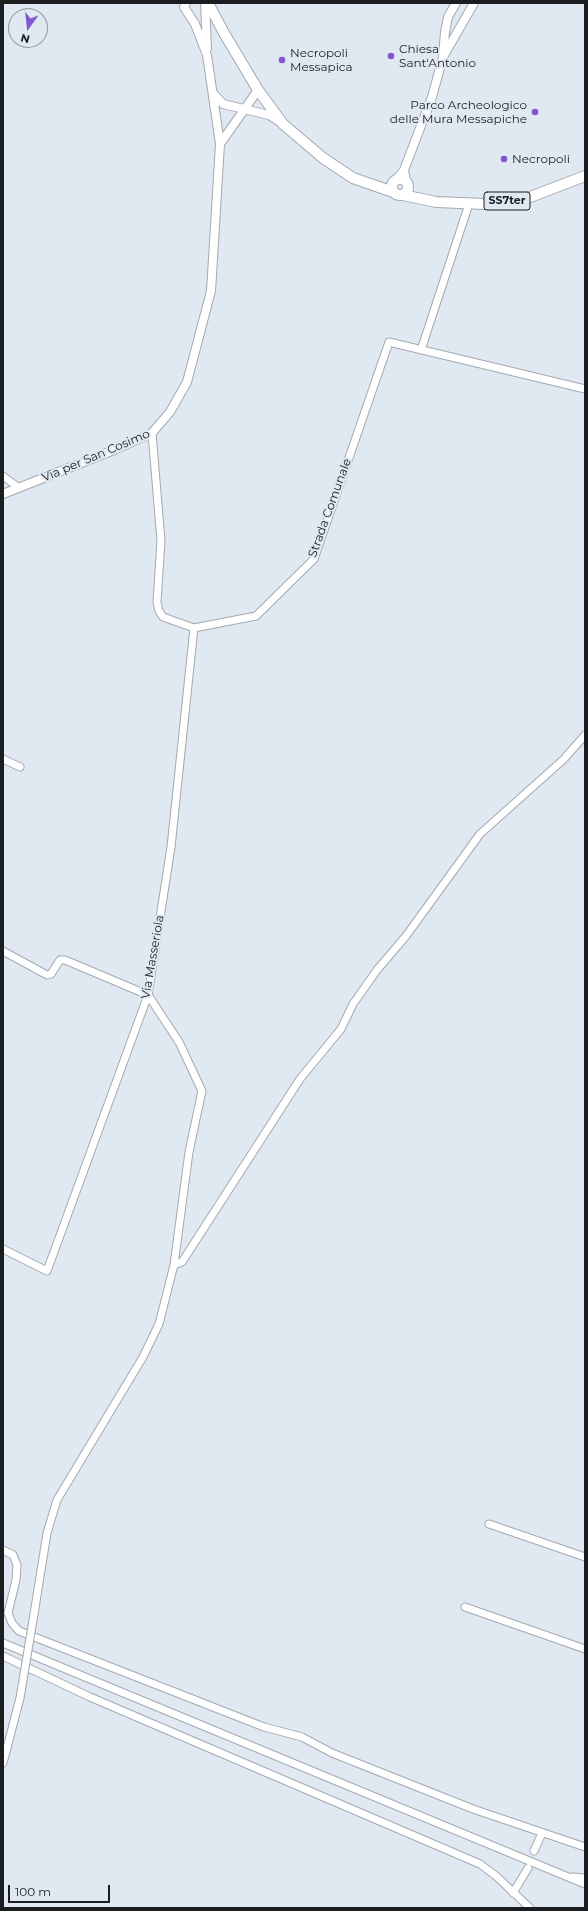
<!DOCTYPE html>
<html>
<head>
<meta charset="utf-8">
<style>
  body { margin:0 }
  #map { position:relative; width:588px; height:1911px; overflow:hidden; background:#e0e8f1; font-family:Montserrat,sans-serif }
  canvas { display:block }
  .frame { position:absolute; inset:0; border:4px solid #1b1e21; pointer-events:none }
  .north { position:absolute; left:8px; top:8px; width:40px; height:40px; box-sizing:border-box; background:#e0e8f1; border:1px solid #91979e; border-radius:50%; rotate:195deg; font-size:11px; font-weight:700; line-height:16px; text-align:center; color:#1b1e21 }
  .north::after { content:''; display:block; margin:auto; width:14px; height:18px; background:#8157d1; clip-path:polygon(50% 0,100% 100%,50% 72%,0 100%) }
  .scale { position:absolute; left:8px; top:1885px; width:102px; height:18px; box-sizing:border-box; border:2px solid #1b1e21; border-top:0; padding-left:5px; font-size:12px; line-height:14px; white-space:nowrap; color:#1b1e21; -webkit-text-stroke:3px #e0e8f1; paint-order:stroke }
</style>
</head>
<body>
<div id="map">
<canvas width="588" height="1911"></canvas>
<div class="frame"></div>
<div class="north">N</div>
<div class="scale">100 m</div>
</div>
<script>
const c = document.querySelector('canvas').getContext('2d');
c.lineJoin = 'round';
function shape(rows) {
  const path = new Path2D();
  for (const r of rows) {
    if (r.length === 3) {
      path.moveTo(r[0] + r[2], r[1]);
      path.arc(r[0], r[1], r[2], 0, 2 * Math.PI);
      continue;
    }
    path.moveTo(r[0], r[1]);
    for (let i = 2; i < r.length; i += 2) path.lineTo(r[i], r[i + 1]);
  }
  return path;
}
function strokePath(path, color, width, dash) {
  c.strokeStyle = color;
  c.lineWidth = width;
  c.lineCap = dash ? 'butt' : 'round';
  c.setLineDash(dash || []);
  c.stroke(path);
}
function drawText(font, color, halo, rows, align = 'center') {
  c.font = font + ' Montserrat,sans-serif';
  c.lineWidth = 4;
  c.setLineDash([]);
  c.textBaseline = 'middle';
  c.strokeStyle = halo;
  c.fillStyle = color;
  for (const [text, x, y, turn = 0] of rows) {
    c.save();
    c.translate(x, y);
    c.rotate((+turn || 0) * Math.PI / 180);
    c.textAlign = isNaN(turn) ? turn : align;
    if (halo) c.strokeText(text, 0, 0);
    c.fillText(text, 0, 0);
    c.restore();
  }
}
const minor = shape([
  [421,350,469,204],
  [152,433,161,541,157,602,159,611,163,617,194,628,256,616,314,559,389,342,585,389],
  [3,476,19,488],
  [3,759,20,767],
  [3,951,47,975,51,974,60,960,65,960,148,995,179,1042,202,1091,189,1152,174,1265,159,1324,143,1357,57,1500,47,1533,34,1614],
  [3,1249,47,1271,148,995,171,847,194,628],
  [174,1265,182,1262,300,1079,341,1029,353,1004,377,970,406,936,480,834,564,759,585,735],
  [489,1524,585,1557],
  [3,1550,13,1555,17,1565,16,1580,8,1613,12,1623,19,1631,264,1727,302,1737,332,1753,473,1809,585,1847],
  [465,1607,585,1649],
  [3,1643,585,1884],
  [3,1656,90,1697,480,1864,496,1876,530,1908],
  [3,1763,20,1698],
  [534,1851,542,1833],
  [573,1877,585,1878],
  [513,1893,528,1868]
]);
const tertiary = shape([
  [205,3,207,48],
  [443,56,445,32,448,17,456,3],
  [213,93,223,104,269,115,280,122],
  [220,144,258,90],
  [404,170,406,182],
  [396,180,404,170,432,97,443,57,474,3],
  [3,494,114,450,152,433,170,412,187,382,211,291,220,144,207,55,195,24,184,7,186,3]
]);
const primary = shape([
  [208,3,224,33,258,90,283,124,323,158,353,178,393,192],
  [400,187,8],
  [403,195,436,202,485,204,525,199,585,176]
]);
strokePath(minor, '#a2a9b1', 9);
strokePath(tertiary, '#a2a9b1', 10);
strokePath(primary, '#a2a9b1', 12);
strokePath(minor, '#fff', 7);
strokePath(tertiary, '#fff', 8);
strokePath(primary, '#fff', 10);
const minorBridge = shape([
  [20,1698,34,1614]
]);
strokePath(minorBridge, '#a2a9b1', 9, []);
strokePath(minorBridge, '#fff', 7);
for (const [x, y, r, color] of [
  [391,56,4,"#8157d1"],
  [282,60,4,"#8157d1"],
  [535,112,4,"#8157d1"],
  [504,159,4,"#8157d1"]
]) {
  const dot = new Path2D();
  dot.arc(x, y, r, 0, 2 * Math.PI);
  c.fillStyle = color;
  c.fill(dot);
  strokePath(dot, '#e0e8f1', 1.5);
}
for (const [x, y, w] of [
  [507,201,46]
]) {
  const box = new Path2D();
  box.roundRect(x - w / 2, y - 9, w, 18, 3);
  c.fillStyle = '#e0e8f1';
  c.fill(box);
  strokePath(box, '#1b1e21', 1);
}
drawText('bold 11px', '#1b1e21', null, [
  ["SS7ter",507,201]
]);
drawText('12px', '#1b1e21', '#e0e8f1', [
  ["Chiesa",399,49],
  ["Sant'Antonio",399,63],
  ["Necropoli",290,53],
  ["Messapica",290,67],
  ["Parco Archeologico",527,105,"right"],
  ["delle Mura Messapiche",527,119,"right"],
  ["Necropoli",512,159]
], 'left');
drawText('12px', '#1b1e21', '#e0e8f1', [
  ["Via per San Cosimo",96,456,-23],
  ["Strada Comunale",330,508,-70],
  ["Via Masseriola",153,957,-80]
]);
</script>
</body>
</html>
